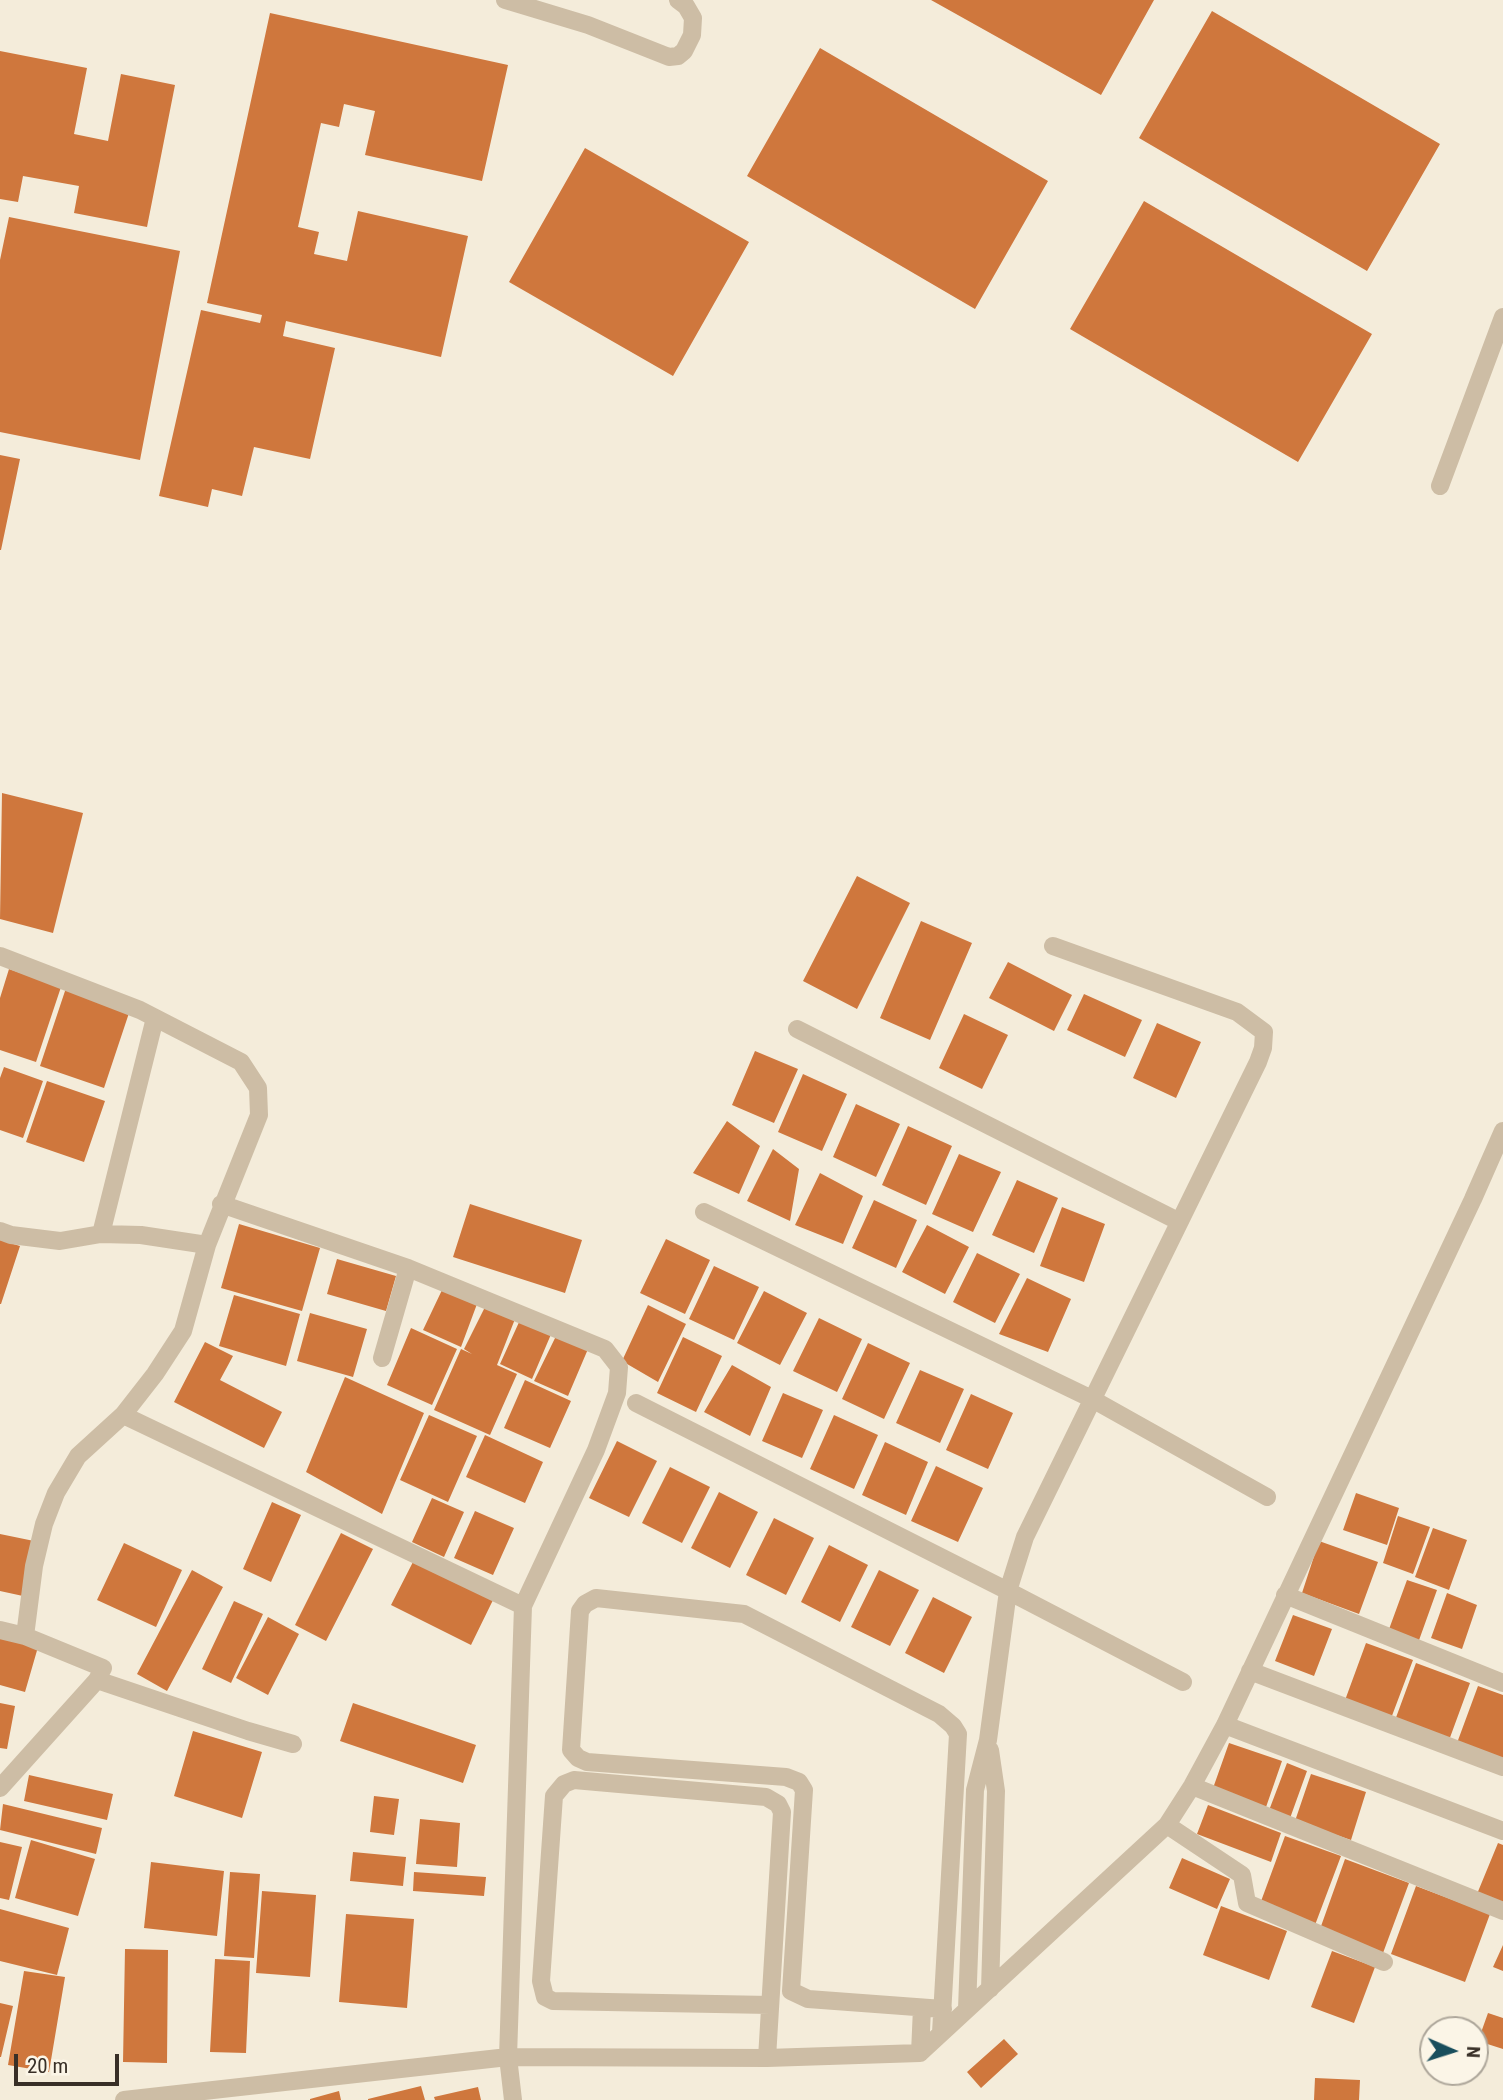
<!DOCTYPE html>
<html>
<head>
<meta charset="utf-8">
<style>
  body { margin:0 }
  #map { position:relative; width:1503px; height:2100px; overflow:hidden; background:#f4ecda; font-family:"Roboto Condensed",sans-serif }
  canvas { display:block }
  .north { position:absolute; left:1419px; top:2016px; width:70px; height:70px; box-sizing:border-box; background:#fbf5e7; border:2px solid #ada69a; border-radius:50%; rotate:93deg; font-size:19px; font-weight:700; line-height:28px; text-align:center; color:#382f27 }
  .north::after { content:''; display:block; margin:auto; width:24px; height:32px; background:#194e5d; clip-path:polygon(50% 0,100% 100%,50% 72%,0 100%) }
  .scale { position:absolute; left:14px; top:2054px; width:105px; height:32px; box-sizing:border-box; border:4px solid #382f27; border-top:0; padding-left:9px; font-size:21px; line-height:24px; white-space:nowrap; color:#382f27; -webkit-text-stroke:5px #fbf5e7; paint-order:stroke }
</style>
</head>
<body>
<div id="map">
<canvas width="1503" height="2100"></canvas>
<div class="north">N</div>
<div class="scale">20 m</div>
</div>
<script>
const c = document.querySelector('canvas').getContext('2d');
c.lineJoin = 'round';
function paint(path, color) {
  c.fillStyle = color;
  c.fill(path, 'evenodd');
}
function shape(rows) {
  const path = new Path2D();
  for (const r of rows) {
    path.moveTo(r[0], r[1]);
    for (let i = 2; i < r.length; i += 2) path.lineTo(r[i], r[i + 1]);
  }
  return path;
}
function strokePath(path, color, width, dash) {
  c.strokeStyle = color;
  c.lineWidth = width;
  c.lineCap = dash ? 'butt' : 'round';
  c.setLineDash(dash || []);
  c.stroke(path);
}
paint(shape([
  [931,0,1154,0,1101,95],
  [1212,11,1440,144,1367,271,1139,138],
  [270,13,508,65,482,181,365,155,375,111,344,104,339,127,321,123,298,227,319,232,314,254,347,261,358,211,468,236,441,357,286,321,283,336,335,348,310,459,254,447,242,496,212,489,208,507,159,496,201,310,260,323,262,315,207,303],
  [820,48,1048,181,975,309,747,176],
  [0,51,87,68,74,134,108,141,121,74,175,85,147,227,74,213,79,186,23,176,18,202,0,199],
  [585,148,749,242,673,376,509,282],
  [1144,201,1372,334,1298,462,1070,329],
  [9,217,180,251,140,460,0,432,0,260],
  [0,455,20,459,1,550,0,550],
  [2,793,83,813,53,933,0,919],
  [857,876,910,903,857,1009,803,981],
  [921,921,972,943,930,1040,880,1018],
  [1008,962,1072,995,1054,1031,989,998],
  [9,969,61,987,36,1062,0,1050,0,998],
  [66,988,130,1010,104,1088,40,1066],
  [1084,994,1142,1020,1125,1057,1067,1030],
  [964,1014,1008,1035,982,1089,939,1068],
  [1157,1023,1201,1042,1176,1098,1133,1078],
  [755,1051,798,1069,774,1123,732,1105],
  [4,1067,43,1081,23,1138,0,1130,0,1078],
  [803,1074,847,1094,822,1151,778,1132],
  [47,1081,105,1101,84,1162,26,1142],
  [856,1104,900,1124,876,1177,833,1157],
  [727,1121,760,1146,739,1194,693,1173],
  [908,1126,952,1146,926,1205,882,1185],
  [773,1149,799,1169,790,1221,747,1201],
  [959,1154,1001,1172,973,1232,932,1214],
  [820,1173,863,1196,843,1244,795,1225],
  [1017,1180,1058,1198,1034,1253,992,1235],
  [874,1200,917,1220,896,1268,852,1248],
  [470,1204,582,1240,565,1293,453,1257],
  [1062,1207,1105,1224,1084,1282,1040,1266],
  [239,1224,320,1248,302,1311,221,1288],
  [927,1225,969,1247,945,1294,902,1272],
  [666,1239,710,1260,685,1314,640,1293],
  [0,1240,20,1246,1,1304,0,1304],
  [977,1253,1020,1274,995,1323,953,1302],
  [337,1259,396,1276,386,1311,327,1294],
  [714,1266,759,1287,734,1340,689,1319],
  [1027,1278,1071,1299,1048,1352,999,1334],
  [442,1290,477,1304,461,1347,423,1330],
  [764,1291,807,1313,780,1365,737,1343],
  [234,1295,300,1314,286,1366,219,1346],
  [648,1305,686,1324,658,1382,622,1361],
  [485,1307,515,1319,497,1365,517,1374,490,1435,434,1410,461,1349,472,1354,464,1349],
  [310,1313,367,1329,353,1377,297,1361],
  [819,1318,862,1339,837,1392,793,1371],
  [520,1320,552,1332,532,1379,500,1364],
  [411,1328,457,1349,432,1405,387,1385],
  [557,1334,588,1349,568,1396,534,1381],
  [683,1337,722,1356,696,1412,657,1393],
  [205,1342,233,1356,220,1380,282,1412,264,1448,174,1402],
  [868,1343,910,1363,884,1419,842,1399],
  [732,1365,771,1387,750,1436,704,1412],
  [920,1370,964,1389,940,1443,896,1423],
  [345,1377,424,1413,382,1514,306,1472],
  [525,1380,571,1401,550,1448,504,1428],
  [783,1393,823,1410,802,1458,762,1441],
  [971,1394,1013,1413,988,1469,946,1450],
  [429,1415,477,1436,448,1502,400,1480],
  [834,1415,878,1435,854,1489,810,1469],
  [485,1435,543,1462,525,1503,466,1477],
  [617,1441,657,1461,629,1517,589,1498],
  [885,1442,928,1462,906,1515,862,1495],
  [936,1466,983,1488,958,1542,911,1521],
  [670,1467,710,1487,682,1543,642,1523],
  [719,1492,758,1512,730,1568,691,1548],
  [1356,1493,1399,1508,1387,1545,1343,1530],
  [432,1498,464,1512,444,1557,412,1542],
  [272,1502,301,1515,271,1582,243,1569],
  [475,1511,514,1528,493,1575,454,1558],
  [1398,1516,1430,1527,1413,1574,1383,1563],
  [774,1518,814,1538,786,1595,746,1575],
  [1433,1528,1467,1540,1449,1590,1415,1577],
  [341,1533,373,1549,326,1641,295,1625],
  [0,1534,34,1541,23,1596,0,1591],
  [1319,1541,1378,1562,1359,1614,1302,1593],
  [124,1543,182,1570,156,1627,97,1600],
  [829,1545,868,1565,840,1622,801,1602],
  [414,1560,493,1600,471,1645,391,1605],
  [192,1570,223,1587,167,1691,137,1674],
  [879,1570,919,1590,890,1646,851,1627],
  [1407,1580,1437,1590,1418,1643,1388,1632],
  [1447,1593,1477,1605,1462,1649,1431,1638],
  [933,1597,972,1617,944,1673,905,1653],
  [234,1601,263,1614,231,1683,202,1669],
  [1293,1615,1332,1629,1314,1676,1275,1661],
  [268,1617,299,1634,268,1695,236,1678],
  [0,1637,38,1647,25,1692,0,1685],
  [1366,1643,1413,1660,1390,1721,1344,1703],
  [1416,1663,1470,1683,1448,1743,1394,1723],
  [1478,1686,1503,1695,1503,1760,1457,1743],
  [0,1703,15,1706,7,1749,0,1748],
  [353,1703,476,1745,463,1783,340,1741],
  [193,1731,262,1752,242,1818,174,1796],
  [1229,1743,1282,1761,1265,1810,1212,1791],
  [1287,1763,1307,1771,1289,1821,1268,1813],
  [1311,1774,1366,1792,1351,1840,1295,1821],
  [29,1775,113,1794,107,1820,24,1801],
  [374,1796,399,1799,394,1835,370,1832],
  [3,1804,102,1828,96,1854,0,1830],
  [1208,1805,1281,1833,1271,1862,1197,1834],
  [420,1819,460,1823,457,1867,416,1864],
  [1285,1836,1341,1856,1315,1925,1260,1904],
  [31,1840,95,1859,78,1916,15,1898],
  [0,1842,22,1847,9,1900,0,1898],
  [1498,1843,1503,1845,1503,1905,1477,1894],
  [353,1852,406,1857,403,1886,350,1881],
  [1182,1858,1230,1879,1217,1909,1169,1888],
  [1345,1859,1409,1883,1383,1953,1320,1929],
  [151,1862,224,1871,217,1936,144,1928],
  [230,1872,260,1874,254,1958,224,1956],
  [414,1872,486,1877,484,1896,413,1891],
  [1416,1886,1490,1914,1465,1982,1391,1954],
  [262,1891,316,1895,310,1977,256,1973],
  [1221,1906,1287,1931,1269,1980,1203,1955],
  [0,1909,69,1928,57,1975,0,1961],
  [346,1914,414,1919,407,2008,339,2002],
  [1503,1945,1503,1971,1493,1967],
  [125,1949,168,1950,167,2063,123,2062],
  [1332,1951,1375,1967,1354,2023,1311,2007],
  [215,1959,250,1961,246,2053,210,2052],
  [24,1971,65,1977,49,2072,8,2065],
  [0,2003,13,2006,1,2057,0,2057],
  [1488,2013,1503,2018,1503,2049,1478,2041],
  [1004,2039,1018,2054,981,2088,967,2072],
  [1315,2078,1360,2080,1359,2100,1314,2100],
  [421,2086,425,2100,368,2100,368,2099],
  [478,2087,481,2100,435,2100,434,2097],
  [339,2091,341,2100,310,2100,310,2099]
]), '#cf773d');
strokePath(shape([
  [505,0,588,25,669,57,678,56,684,51,692,35,693,18,686,6,678,0],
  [1440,486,1503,317],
  [0,956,140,1010,241,1062,258,1088,259,1115,207,1245,183,1331,155,1374,123,1415,78,1456,56,1493,44,1524,34,1566,25,1636],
  [797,1029,1178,1221],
  [221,1204,408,1268,605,1349,619,1367,617,1393,596,1450,523,1606],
  [704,1212,1092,1399,1267,1497],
  [0,1231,11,1235,60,1241,101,1234,141,1235,207,1245],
  [101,1234,155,1018],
  [382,1358,408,1268],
  [636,1403,1008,1591,1183,1682],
  [123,1415,523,1606,508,2057,513,2100],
  [1285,1595,1503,1683],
  [0,1630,25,1636,103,1668,97,1680,0,1788],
  [1250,1671,1503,1767],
  [97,1680,248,1731,293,1744],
  [1225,1725,1503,1831],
  [990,1750,996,1791,990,1989],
  [1192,1786,1503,1911],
  [1167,1825,1242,1875,1247,1903,1384,1962],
  [967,2009,975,1790,988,1740,1008,1591,1025,1537,1258,1062,1263,1048,1264,1032,1237,1012,1053,946],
  [941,2033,958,1734,953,1726,939,1714,744,1614,596,1598,585,1604,580,1611,571,1750,578,1758,587,1762,786,1777,799,1782,804,1790,791,1991,808,1999,943,2009],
  [920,2053,922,2008],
  [767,2058,782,1812,778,1804,766,1797,574,1780,564,1784,554,1796,541,1981,545,1997,553,2001,770,2005],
  [124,2100,508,2057,767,2058,920,2053,1167,1825,1192,1786,1225,1725,1473,1199,1503,1131]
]), '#cdbda5', 18);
</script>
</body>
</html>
